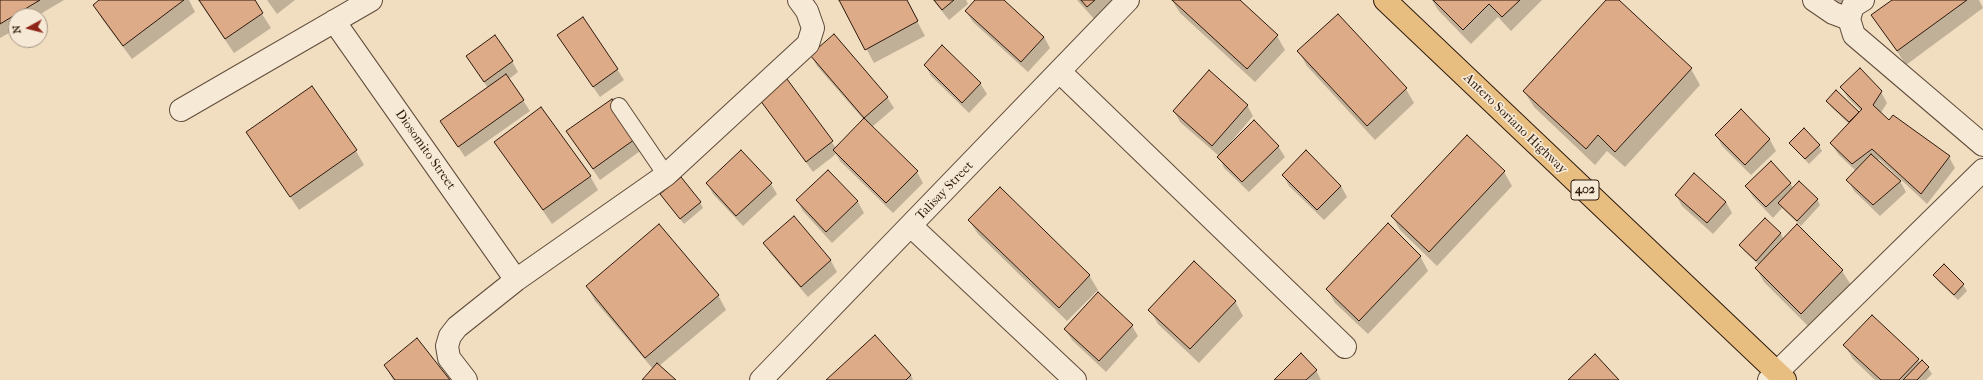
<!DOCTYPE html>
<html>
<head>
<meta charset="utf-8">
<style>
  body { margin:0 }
  #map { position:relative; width:1983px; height:380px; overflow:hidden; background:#f1ddbf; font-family:"IM FELL French Canon",serif }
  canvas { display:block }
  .north { position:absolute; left:8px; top:8px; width:40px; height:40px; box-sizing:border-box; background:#f6e9d5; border:1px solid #a69685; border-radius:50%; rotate:263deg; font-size:11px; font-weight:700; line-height:16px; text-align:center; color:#2e1a0d }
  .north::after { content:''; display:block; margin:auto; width:14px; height:18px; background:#8f2418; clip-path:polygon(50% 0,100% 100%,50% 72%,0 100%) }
</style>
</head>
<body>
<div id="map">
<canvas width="1983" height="380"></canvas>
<div class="north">N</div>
</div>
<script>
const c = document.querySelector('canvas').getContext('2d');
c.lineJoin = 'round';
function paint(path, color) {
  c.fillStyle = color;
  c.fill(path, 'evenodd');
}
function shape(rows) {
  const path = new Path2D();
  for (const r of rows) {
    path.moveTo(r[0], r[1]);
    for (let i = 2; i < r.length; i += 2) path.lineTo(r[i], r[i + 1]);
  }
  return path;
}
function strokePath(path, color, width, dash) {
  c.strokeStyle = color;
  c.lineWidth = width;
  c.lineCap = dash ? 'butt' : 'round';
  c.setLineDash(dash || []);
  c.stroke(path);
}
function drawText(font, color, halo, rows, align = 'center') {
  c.font = font + ' "IM FELL French Canon",serif';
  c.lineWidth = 3.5;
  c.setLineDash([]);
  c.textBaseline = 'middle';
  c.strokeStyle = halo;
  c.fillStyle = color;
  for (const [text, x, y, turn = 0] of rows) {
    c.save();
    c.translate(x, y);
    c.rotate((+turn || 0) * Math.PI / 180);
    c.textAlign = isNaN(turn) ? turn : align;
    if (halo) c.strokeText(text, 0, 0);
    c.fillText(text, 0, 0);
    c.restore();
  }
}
paint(shape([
  [0,0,64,0,37,16,16,16,16,29,0,38],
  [101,0,189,0,195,12,132,59,102,19,94,5],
  [198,0,253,0,271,28,234,53],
  [267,0,295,0,277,14],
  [840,0,906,0,925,36,874,63],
  [933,0,966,0,968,4,949,20],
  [976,0,1003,0,1044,37,1050,48,1028,72,973,22,966,11],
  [1077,0,1118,0,1096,21],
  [1172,0,1238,0,1277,36,1285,50,1255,82,1180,13],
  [1432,0,1542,0,1511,31,1498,17,1471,44,1438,10],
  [1608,0,1617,0,1691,69,1700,85,1625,167,1607,151,1595,165,1534,107,1524,91],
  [1836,0,1864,0,1844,13],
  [1894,0,1979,0,1983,8,1906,65,1873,15],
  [565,46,617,69,624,80,600,97],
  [1299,52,1406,89,1414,103,1375,140,1307,66],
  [811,55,887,97,894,108,872,127,917,172,923,183,893,213,840,161,836,154,813,172,758,96,783,77,836,148,864,120,817,66],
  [512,61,518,72,509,79,530,111,465,157,441,121,488,88,474,67],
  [925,65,980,83,987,94,969,113,931,76],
  [1841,87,1881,92,1887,103,1880,114,1889,122,1949,157,1955,168,1927,204,1879,159,1877,161,1900,181,1906,192,1880,216,1854,191,1848,180,1856,171,1838,154,1831,143,1849,124,1831,107,1827,101,1858,114,1861,111,1848,98],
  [611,100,643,149,600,180,574,142],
  [1247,105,1253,116,1231,142,1278,146,1285,157,1249,192,1224,168,1219,156,1180,122,1174,111],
  [1741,110,1770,140,1776,151,1751,175,1722,146,1716,135],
  [247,133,356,151,364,165,299,210],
  [496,142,590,176,598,190,552,224],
  [1790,143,1819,146,1822,151,1809,164],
  [828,171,858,202,864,213,832,243,803,211,797,200],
  [1504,172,1512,186,1437,266,1400,230,1392,216],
  [1283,175,1341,186,1347,197,1324,220,1289,186],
  [707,183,771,184,777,194,743,226,713,194],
  [1790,183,1793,188,1817,199,1820,205,1801,226,1782,208,1773,218,1753,197,1746,186],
  [1676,195,1726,202,1732,213,1713,234,1682,206],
  [665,200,700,202,703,208,684,224],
  [794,218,831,261,837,272,808,297,771,254,765,243],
  [1765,219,1781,234,1784,240,1797,226,1842,271,1851,285,1809,327,1764,282,1756,268,1759,265,1744,251,1740,246],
  [969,220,1089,275,1098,290,1067,321,978,234],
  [1420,256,1428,271,1368,334,1335,303,1327,289],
  [1944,266,1963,285,1967,291,1958,300,1938,281,1935,275],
  [587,286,718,295,726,310,659,366,674,380,643,380,653,369,595,301],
  [1235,301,1243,316,1199,363,1158,324,1150,310],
  [1132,326,1138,336,1106,372,1072,340,1065,329],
  [1845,345,1918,359,1920,363,1922,361,1928,368,1932,374,1926,380,1875,380,1853,359],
  [385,365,449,380,393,380],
  [1316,370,1321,380,1275,380],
  [911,375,913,380,827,380]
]), '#0003');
const building = shape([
  [0,0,40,0,0,24,0,0],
  [99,0,184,0,123,46,93,5,99,0],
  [199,0,255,0,263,13,225,39,199,0],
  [839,0,907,0,918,21,865,50,839,0],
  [934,0,954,0,942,10,934,0],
  [975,0,1004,0,1044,37,1021,62,965,11,975,0],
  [1081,0,1095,0,1087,7,1081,0],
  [1172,0,1240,0,1278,35,1247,69,1172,0],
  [1433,0,1520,0,1502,17,1489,4,1463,30,1433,0],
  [1606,0,1619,0,1692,68,1615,152,1598,135,1586,149,1523,91,1606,0],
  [1892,0,1967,0,1897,51,1871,15,1892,0],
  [1338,14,1407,88,1367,126,1297,51,1338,14],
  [583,17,618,69,593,87,557,35,583,17],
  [834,34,888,97,864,118,810,55,834,34],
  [495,35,513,61,484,82,466,56,495,35],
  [942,45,981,83,962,103,924,65,942,45],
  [1860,68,1882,91,1873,105,1889,120,1893,115,1950,156,1921,194,1872,149,1852,164,1830,143,1862,109,1840,87,1860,68],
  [1209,70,1248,105,1212,146,1173,111,1209,70],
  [506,74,524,100,458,147,440,121,506,74],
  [784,75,833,141,806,162,757,96,784,75],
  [312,86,357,150,290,197,246,132,312,86],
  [1836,90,1859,112,1849,122,1826,101,1836,90],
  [612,99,638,137,593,169,566,131,612,99],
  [541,107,591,176,543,210,494,142,541,107],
  [1741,109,1770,139,1745,165,1715,135,1741,109],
  [864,118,918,171,886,203,833,150,864,118],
  [1254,120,1279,146,1242,182,1217,157,1254,120],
  [1804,128,1820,145,1805,159,1789,143,1804,128],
  [1467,135,1505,171,1429,252,1391,216,1467,135],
  [741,150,772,183,736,216,706,183,741,150],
  [1306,150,1341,186,1317,210,1282,175,1306,150],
  [1871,154,1901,181,1873,205,1846,180,1871,154],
  [1771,161,1791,183,1766,207,1745,186,1771,161],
  [828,170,858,201,826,232,796,200,828,170],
  [1694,173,1726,202,1707,223,1675,195,1694,173],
  [681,177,701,202,680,219,660,194,681,177],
  [1799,181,1818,199,1797,221,1778,203,1799,181],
  [1000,187,1090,275,1059,308,968,220,1000,187],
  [794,216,831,260,801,287,763,243,794,216],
  [1765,218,1781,233,1756,261,1739,245,1765,218],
  [1388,223,1421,256,1359,321,1326,289,1388,223],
  [659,224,719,295,645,358,586,286,659,224],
  [1797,224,1843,270,1801,314,1755,268,1797,224],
  [1194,261,1236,301,1190,349,1148,310,1194,261],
  [1944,264,1964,284,1954,295,1933,275,1944,264],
  [1098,292,1133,325,1099,361,1064,329,1098,292],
  [1872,315,1919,359,1899,380,1881,380,1843,345,1872,315],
  [875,335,911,375,906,380,826,380,875,335],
  [417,338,450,380,395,380,384,365,417,338],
  [1301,353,1317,370,1306,380,1274,380,1301,353],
  [1595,354,1619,380,1568,380,1595,354],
  [1922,360,1929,367,1917,380,1903,380,1922,360],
  [657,363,676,380,642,380,657,363]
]);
paint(building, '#deab88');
strokePath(building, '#2e1a0d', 1);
const service = shape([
  [619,106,666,175]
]);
const minor = shape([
  [1814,0,1833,13,1849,19],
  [1863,0,1853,6,1849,19,1854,35,1983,145],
  [334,21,516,280],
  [1060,72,1345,347],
  [181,110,371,0],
  [911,226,1075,380],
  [466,380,449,358,447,346,450,336,457,327,516,280,666,175,808,44,813,28,807,11,799,0],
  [761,380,1128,0],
  [1769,380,1983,170]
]);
const primary = shape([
  [1385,0,1785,380]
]);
strokePath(service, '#5f4b3a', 18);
strokePath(minor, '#5f4b3a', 24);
strokePath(primary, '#2e1a0d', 24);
strokePath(service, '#f6e9d5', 16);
strokePath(minor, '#f6e9d5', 22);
strokePath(primary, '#e8be80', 22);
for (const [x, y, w] of [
  [1585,190,28]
]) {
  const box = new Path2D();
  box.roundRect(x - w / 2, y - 10, w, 20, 3);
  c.fillStyle = '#f6e9d5';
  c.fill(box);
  strokePath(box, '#2e1a0d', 1);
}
drawText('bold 12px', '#2e1a0d', null, [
  ["402",1585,190]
]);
drawText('13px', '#2e1a0d', '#f6e9d5', [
  ["Antero Soriano Highway",1515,124,44],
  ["Diosomito Street",425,150,55],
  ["Talisay Street",945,191,-46]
]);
</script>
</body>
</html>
